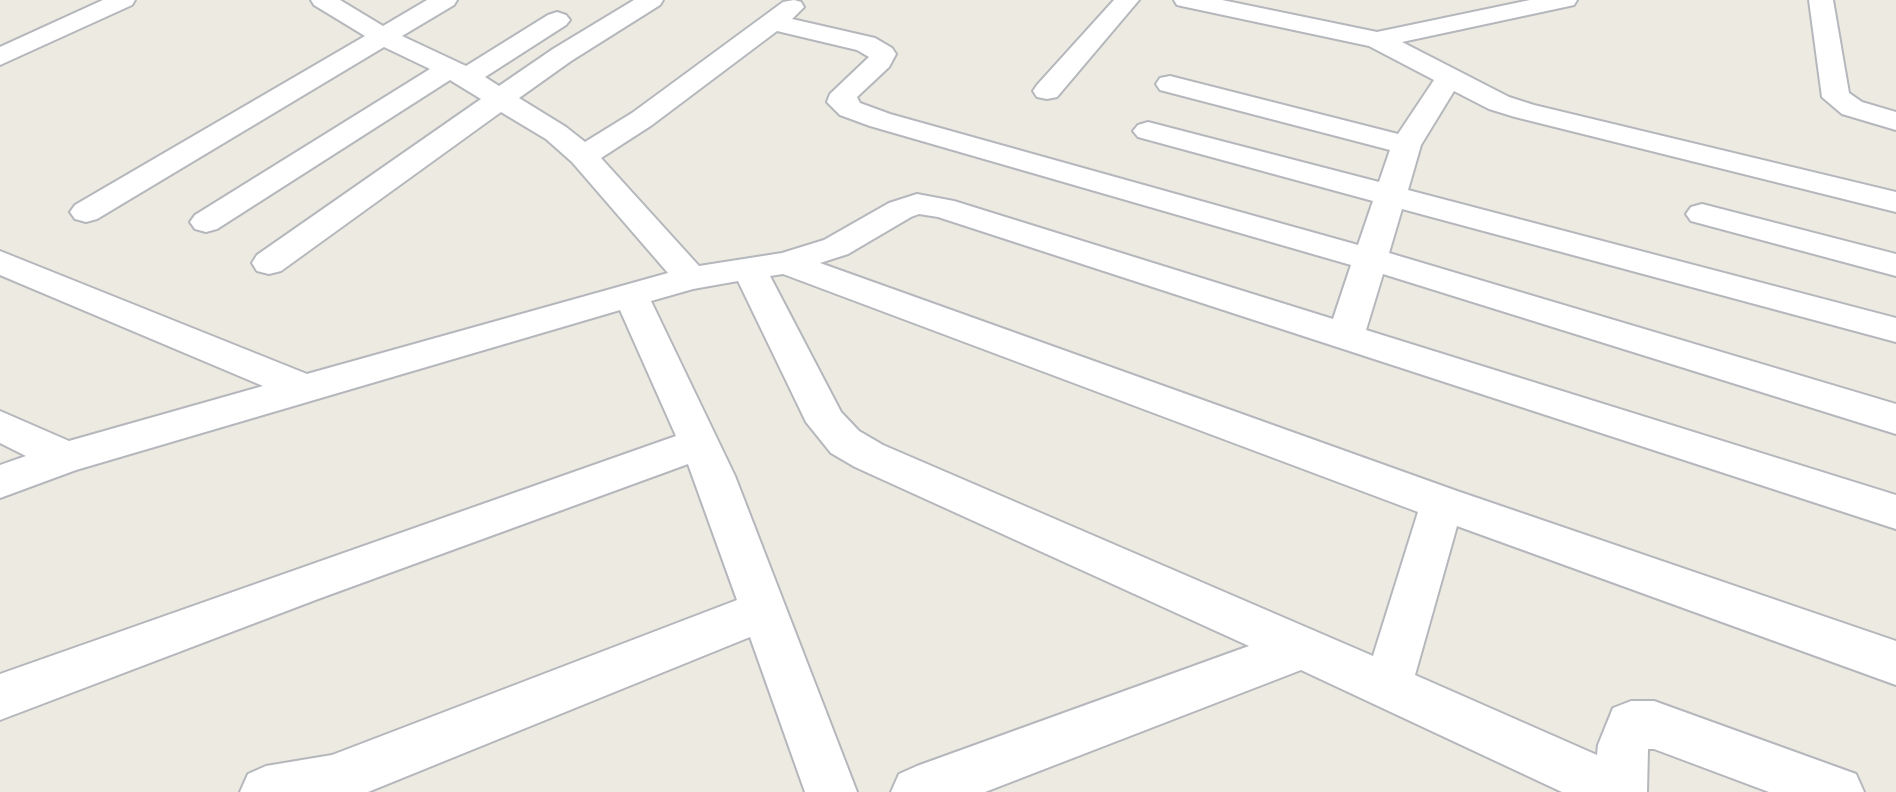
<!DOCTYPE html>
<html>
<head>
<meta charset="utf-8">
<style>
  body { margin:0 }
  canvas { display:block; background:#edeae1 }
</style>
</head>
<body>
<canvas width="1896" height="792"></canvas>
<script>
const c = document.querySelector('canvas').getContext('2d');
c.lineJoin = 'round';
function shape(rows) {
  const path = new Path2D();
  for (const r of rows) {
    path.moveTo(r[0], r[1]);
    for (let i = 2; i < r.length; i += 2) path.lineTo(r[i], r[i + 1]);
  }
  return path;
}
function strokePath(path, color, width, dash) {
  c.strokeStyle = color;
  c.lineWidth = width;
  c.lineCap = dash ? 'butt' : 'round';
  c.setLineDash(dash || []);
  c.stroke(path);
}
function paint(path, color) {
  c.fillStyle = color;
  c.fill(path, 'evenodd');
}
const street = shape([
  [103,0,135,0,132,5,0,65,0,47,103,0],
  [311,0,340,0,383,26,427,0,457,0,454,5,402,36,466,66,548,15,557,12,566,15,570,20,566,25,485,77,499,86,553,49,634,0,663,0,660,5,571,61,519,98,566,127,585,142,632,113,783,2,794,0,801,2,804,7,792,19,875,38,892,48,896,54,889,67,857,97,860,103,890,114,1358,245,1373,201,1138,137,1133,131,1138,125,1148,122,1379,182,1390,150,1160,90,1156,84,1160,78,1170,76,1398,134,1434,80,1369,46,1186,7,1177,5,1174,0,1222,0,1377,32,1530,0,1577,0,1574,5,1565,7,1402,42,1509,97,1534,105,1896,192,1896,212,1515,117,1489,109,1454,91,1421,145,1408,190,1896,318,1896,342,1402,209,1389,253,1896,404,1896,434,1383,274,1366,330,1896,495,1896,529,938,217,919,214,911,217,848,254,820,263,1457,491,1896,641,1896,685,1457,526,1415,675,1597,755,1598,745,1613,708,1631,701,1654,701,1856,774,1864,792,1769,792,1654,749,1648,749,1647,792,1562,792,1301,670,985,792,891,792,899,774,917,766,1249,646,855,467,831,453,806,422,738,281,693,289,651,301,735,476,857,792,805,792,750,637,368,792,240,792,248,774,266,766,332,755,737,600,688,464,318,599,0,720,0,674,676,436,620,310,76,470,0,498,0,465,26,456,0,443,0,411,69,441,263,386,0,275,0,251,307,374,668,273,572,162,546,139,501,112,281,271,269,274,257,271,252,263,257,255,481,99,450,80,217,229,206,232,195,229,190,222,195,215,430,69,384,47,97,219,86,222,75,219,70,212,75,205,365,36,314,5,311,0],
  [777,31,857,50,869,57,830,94,827,102,840,115,870,126,1351,265,1333,319,954,201,917,194,889,203,824,240,782,253,699,266,601,158,652,125,777,31],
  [783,274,1418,512,1373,656,883,445,859,431,841,412,770,276,783,274],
  [1114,0,1139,0,1057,97,1047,99,1037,97,1033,91,1037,85,1114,0],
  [1809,0,1833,0,1849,93,1862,102,1896,112,1896,130,1842,114,1822,97,1809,0],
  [1702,204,1896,254,1896,276,1691,221,1686,214,1691,207,1702,204]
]);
strokePath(street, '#b4b7bc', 4);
paint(street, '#fff');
</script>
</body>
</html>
